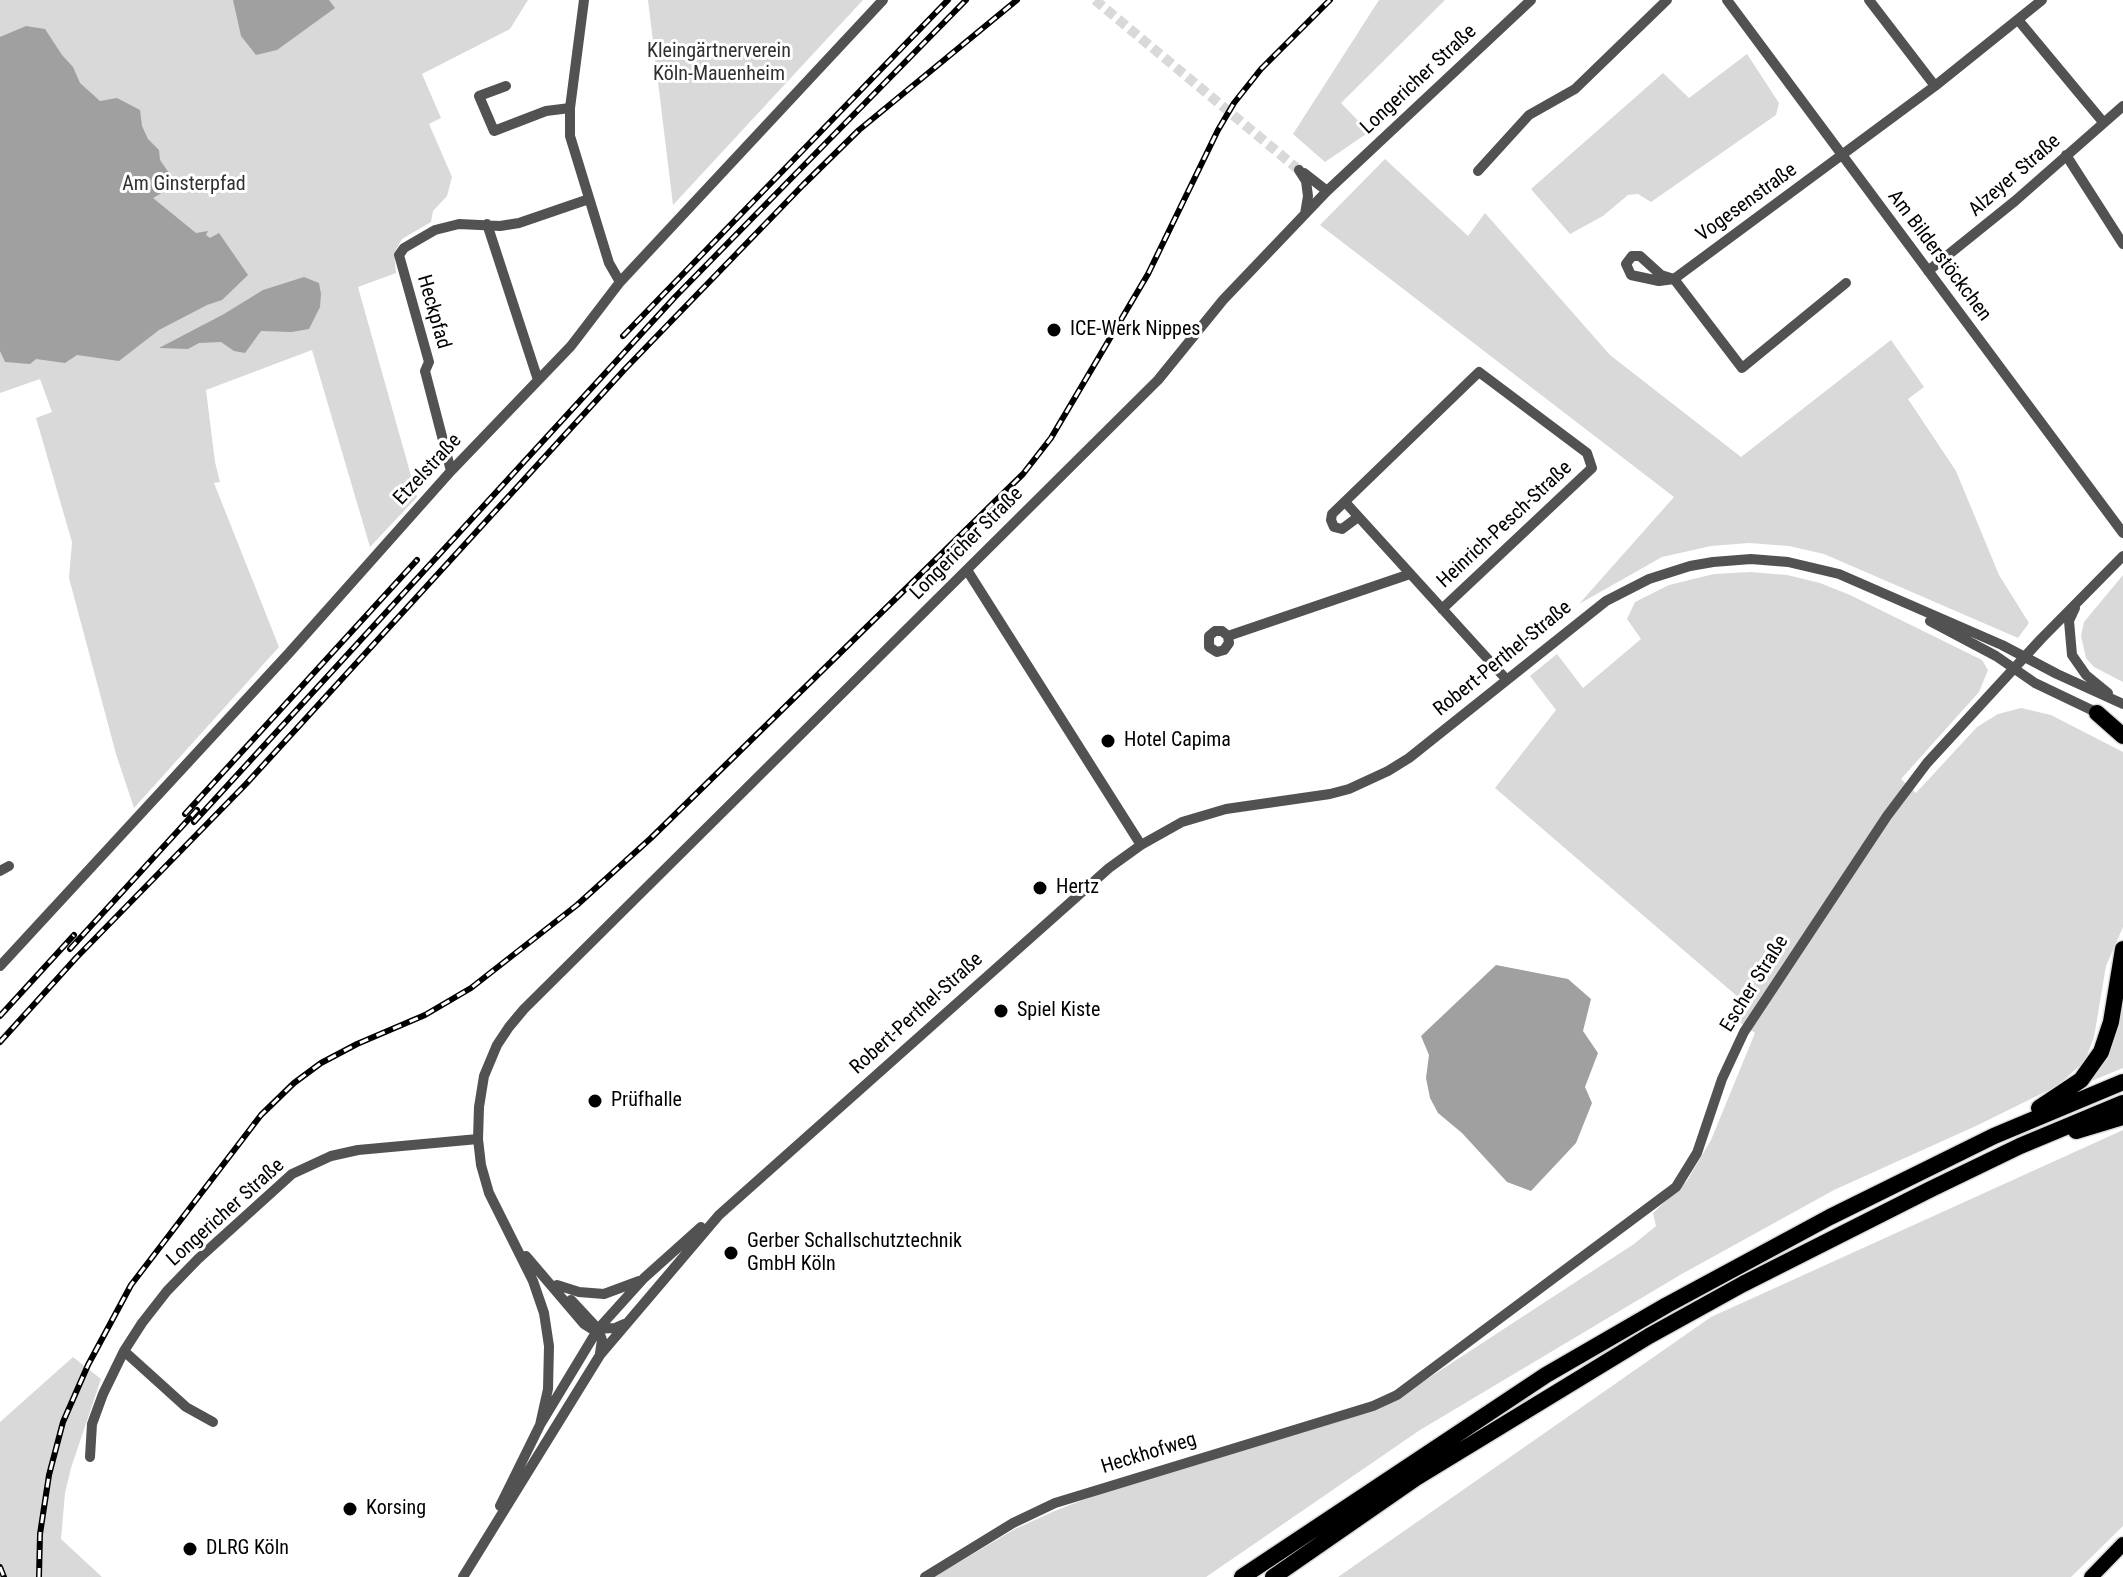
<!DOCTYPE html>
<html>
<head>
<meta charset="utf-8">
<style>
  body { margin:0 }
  canvas { display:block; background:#fff }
</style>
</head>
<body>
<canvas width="2123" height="1577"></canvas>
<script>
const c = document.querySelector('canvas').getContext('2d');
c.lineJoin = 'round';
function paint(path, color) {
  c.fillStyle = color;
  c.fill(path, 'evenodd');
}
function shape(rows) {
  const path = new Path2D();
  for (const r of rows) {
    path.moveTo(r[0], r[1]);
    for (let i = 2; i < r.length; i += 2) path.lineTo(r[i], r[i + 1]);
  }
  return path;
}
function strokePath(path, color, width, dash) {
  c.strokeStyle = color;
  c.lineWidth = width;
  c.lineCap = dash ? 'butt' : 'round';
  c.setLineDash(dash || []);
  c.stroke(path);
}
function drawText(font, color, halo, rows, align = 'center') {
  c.font = font + ' "Roboto Condensed",sans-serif';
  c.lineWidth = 6;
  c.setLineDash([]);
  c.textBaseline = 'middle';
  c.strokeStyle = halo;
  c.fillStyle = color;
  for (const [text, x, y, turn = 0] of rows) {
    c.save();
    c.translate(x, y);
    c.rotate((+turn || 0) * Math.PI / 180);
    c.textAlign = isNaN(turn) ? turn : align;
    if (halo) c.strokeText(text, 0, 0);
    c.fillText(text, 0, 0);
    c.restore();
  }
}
paint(shape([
  [0,0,528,0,510,29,422,74,441,118,429,124,452,177,447,196,433,211,431,222,402,239,394,253,396,273,358,287,417,497,370,547,312,350,206,390,215,462,220,482,214,483,279,647,134,808,116,754,69,578,72,542,36,418,52,412,40,379,0,393],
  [648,0,863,0,673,205],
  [1379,0,1445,0,1341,103,1369,132,1325,162,1293,134],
  [1747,54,1779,103,1776,115,1651,202,1638,194,1628,195,1603,216,1570,234,1531,189,1663,73,1689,98],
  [1385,159,1468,236,1485,213,1610,355,1741,457,1891,340,1924,387,1908,399,1956,471,1999,575,2029,623,2018,638,1824,554,1789,546,1749,543,1711,546,1662,557,1579,604,1674,497,1320,225],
  [1750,572,1787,575,1820,583,1850,595,1982,660,1988,670,1979,692,1901,779,1916,793,1977,727,1998,714,2021,708,2051,715,2123,752,2123,927,2106,966,2094,1037,2085,1061,2057,1086,1978,1125,1834,1190,1680,1275,1420,1430,1206,1577,934,1577,1015,1529,1057,1510,1109,1490,1398,1398,1634,1244,1656,1226,1653,1213,1687,1181,1711,1140,1755,1033,1728,1014,1738,997,1495,788,1556,710,1530,676,1557,654,1583,688,1641,639,1627,619,1635,602,1669,585,1714,574],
  [2123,575,2123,682,2094,667,2086,658,2081,636,2084,622],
  [2123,970,2123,1068,2084,1084],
  [2123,1130,2123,1526,2071,1577,1338,1577,1711,1317],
  [73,1357,101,1379,71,1468,65,1493,61,1539,102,1577,0,1577,0,1422]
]), '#d9d9d9');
paint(shape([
  [233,0,329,0,335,8,277,50,256,55,241,36],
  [26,26,45,29,62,55,73,67,80,83,100,101,117,98,140,110,142,126,148,139,159,150,160,160,169,173,172,187,153,198,196,233,208,231,206,235,210,238,219,233,248,275,222,300,207,305,159,330,119,361,77,355,65,363,36,359,30,364,5,362,0,351,0,37],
  [304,277,319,283,321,294,320,307,309,329,292,332,261,331,245,353,234,351,221,342,199,343,188,349,159,348,224,314,263,290],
  [1496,965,1568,979,1591,999,1583,1031,1598,1053,1585,1087,1592,1103,1576,1143,1531,1191,1507,1182,1462,1133,1438,1113,1430,1098,1426,1078,1429,1055,1421,1036]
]), '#a0a0a0');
strokePath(shape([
  [1095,0,1299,170]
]), '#d9d9d9', 10, [10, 5]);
const major = shape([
  [2091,1577,2123,1544]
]);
const highway = shape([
  [2097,713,2123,736],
  [2039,1108,2081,1080,2101,1052,2111,1022,2123,949],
  [2076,1131,2123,1117],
  [1242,1577,1546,1375,1667,1305,1830,1217,1994,1136,2123,1082],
  [1273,1577,1416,1478,1649,1336,1743,1284,1931,1189,2020,1146,2123,1103]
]);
strokePath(major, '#dbdbdb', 17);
strokePath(highway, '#dbdbdb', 19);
strokePath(shape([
  [584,0,570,108,570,136,609,263,620,282],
  [1727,0,2123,533],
  [1869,0,1935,86],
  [2019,21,2103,122],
  [506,86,479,96,494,131,546,111,570,108],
  [2066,155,2123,244],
  [1299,170,1306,181,1308,196,1305,214],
  [1478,171,1529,115,1575,89,1667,0],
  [1304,173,1327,191],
  [487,224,538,380],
  [1632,256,1640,256,1661,275,1674,279,1659,281,1631,275,1626,264,1632,256],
  [1928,271,2015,201,2123,106],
  [1846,283,1742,368,1674,279,1935,86,2042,0],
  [451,471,425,371,429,362,399,255,404,248,435,230,459,224,500,226,519,223,589,199],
  [1346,503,1506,679],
  [1358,517,1342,529,1334,527,1331,520,1332,514,1479,372,1587,453,1592,468,1442,609],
  [967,570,1141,845],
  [2075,608,2069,621,2072,655,2086,675,2108,693],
  [1930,621,1996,656,2035,683,2102,715],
  [1228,636,1229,643,1224,650,1217,652,1209,647,1209,636,1215,631,1222,631,1228,636,1410,574],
  [0,871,9,866],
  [0,966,289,653,451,471,571,346,620,282,883,0],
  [526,1256,584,1324,592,1329,615,1328,624,1324],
  [557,1285,579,1292,604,1294,639,1281],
  [571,1300,598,1329,602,1340,600,1353],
  [124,1351,186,1407,213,1422],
  [540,1425,548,1389,549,1346,544,1313,533,1281,489,1193,481,1165,478,1139,479,1107,484,1076,497,1045,509,1027,524,1009,1158,380,1223,300,1327,191,1531,0],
  [90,1457,92,1424,103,1394,124,1351,142,1323,167,1291,198,1259,292,1174,331,1156,358,1150,478,1139],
  [500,1506,540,1425,598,1329,644,1278,701,1227],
  [463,1577,600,1355,719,1215,1109,868,1141,845,1182,822,1226,809,1330,794,1349,789,1388,771,1409,758,1606,601,1649,579,1690,566,1713,562,1751,559,1788,562,1839,574,2002,645,2057,674,2123,704],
  [925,1577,1013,1523,1055,1503,1373,1406,1397,1395,1676,1187,1697,1153,1722,1079,1744,1032,1887,816,1927,763,2041,639,2123,556]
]), '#525252', 10);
strokePath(major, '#000', 14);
strokePath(highway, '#000', 16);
const rail = shape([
  [623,336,948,0],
  [185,814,417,560],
  [194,822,675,297,966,0],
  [70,949,197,810],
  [0,1016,74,935],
  [0,1042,76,958,246,784,625,369,803,185,859,130,1017,0],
  [0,1567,4,1577],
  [39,1577,40,1534,49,1475,63,1422,88,1365,131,1285,261,1115,294,1083,321,1063,357,1044,425,1015,471,988,577,905,651,838,1023,474,1051,438,1148,274,1218,130,1234,103,1261,69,1330,0]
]);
strokePath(rail, '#000', 6);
strokePath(rail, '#fff', 3, [9]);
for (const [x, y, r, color] of [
  [1054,330,8,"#000"],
  [1108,741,8,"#000"],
  [1040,888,8,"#000"],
  [1001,1011,8,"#000"],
  [595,1101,8,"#000"],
  [731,1253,8,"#000"],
  [350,1509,8,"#000"],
  [190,1549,8,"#000"]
]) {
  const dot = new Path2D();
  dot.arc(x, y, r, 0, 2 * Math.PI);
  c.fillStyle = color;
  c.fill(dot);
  strokePath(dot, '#fff', 3);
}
drawText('20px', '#303030', '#fff', [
  ["Kleingärtnerverein",719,52],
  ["Köln-Mauenheim",719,75],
  ["Am Ginsterpfad",184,185]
]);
drawText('20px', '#000', '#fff', [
  ["Longericher Straße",1419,80,-43],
  ["Alzeyer Straße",2015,176,-41],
  ["Vogesenstraße",1747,203,-36],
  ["Am Bilderstöckchen",1939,256,53],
  ["Heckpfad",433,312,74],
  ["Etzelstraße",428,470,-47],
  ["Heinrich-Pesch-Straße",1505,525,-43],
  ["Longericher Straße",967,544,-45],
  ["Robert-Perthel-Straße",1503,659,-39],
  ["Escher Straße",1755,984,-58],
  ["Robert-Perthel-Straße",917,1014,-42],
  ["Longericher Straße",226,1213,-42],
  ["Heckhofweg",1149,1454,-17]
]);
drawText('20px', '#000', '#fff', [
  ["ICE-Werk Nippes",1070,330],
  ["Hotel Capima",1124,741],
  ["Hertz",1056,888],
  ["Spiel Kiste",1017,1011],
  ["Prüfhalle",611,1101],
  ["Gerber Schallschutztechnik",747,1242],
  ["GmbH Köln",747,1265],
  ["Korsing",366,1509],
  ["DLRG Köln",206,1549]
], 'left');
</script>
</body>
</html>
